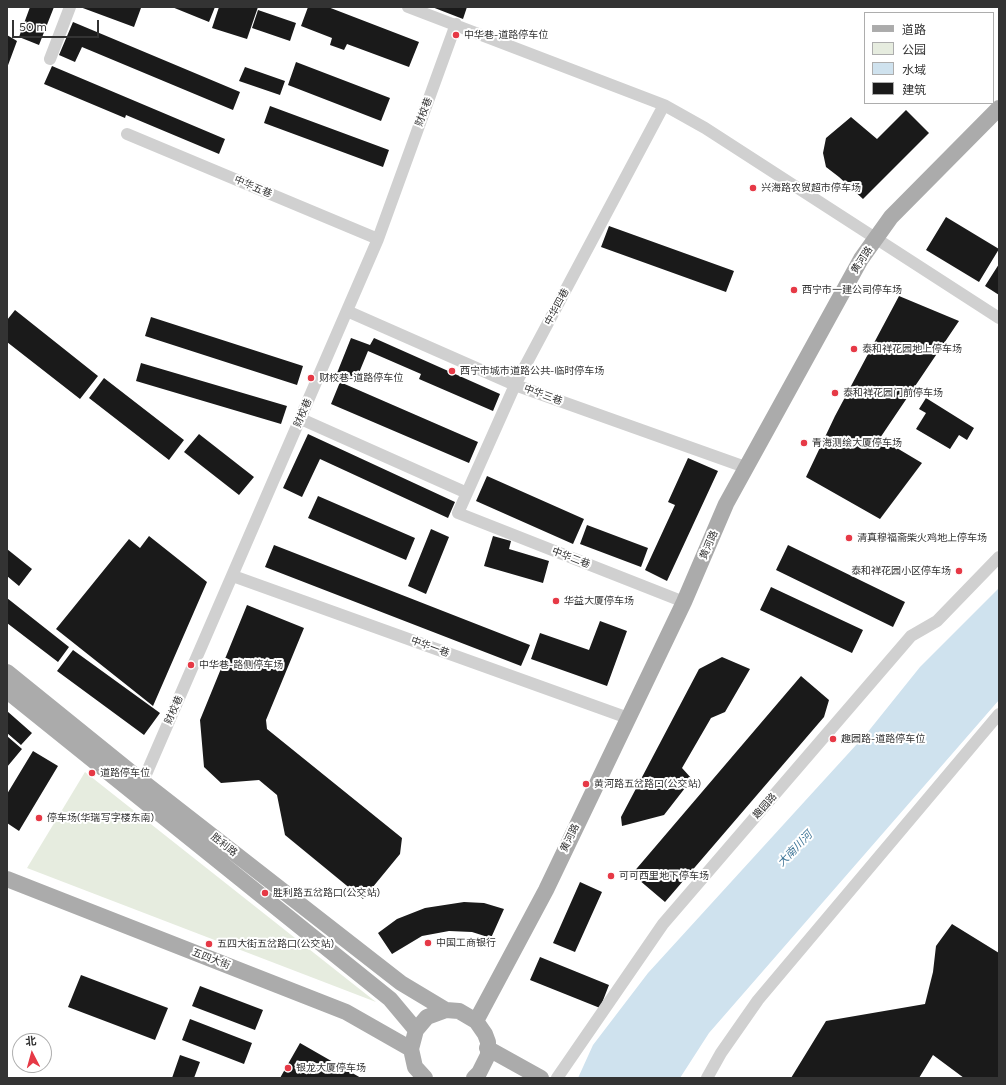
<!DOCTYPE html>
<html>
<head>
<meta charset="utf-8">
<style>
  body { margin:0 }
  #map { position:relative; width:1006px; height:1085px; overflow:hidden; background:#fff; font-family:Figtree,"Noto Sans SC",sans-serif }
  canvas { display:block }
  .frame { position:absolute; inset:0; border:8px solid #333; pointer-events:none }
  .legend { position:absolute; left:864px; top:12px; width:130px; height:92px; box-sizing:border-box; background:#fff; border:1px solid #adadad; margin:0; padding:5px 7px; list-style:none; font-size:12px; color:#333 }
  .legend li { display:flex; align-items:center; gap:8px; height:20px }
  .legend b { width:20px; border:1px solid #adadad }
  .north { position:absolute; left:12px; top:1033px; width:40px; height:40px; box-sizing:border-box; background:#fff; border:1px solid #adadad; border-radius:50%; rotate:354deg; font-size:11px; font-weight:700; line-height:16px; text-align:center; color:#333 }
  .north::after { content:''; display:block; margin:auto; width:14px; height:18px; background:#e63946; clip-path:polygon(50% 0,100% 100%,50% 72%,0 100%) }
  .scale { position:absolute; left:12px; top:20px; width:87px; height:18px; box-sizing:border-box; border:2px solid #333; border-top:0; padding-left:5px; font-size:12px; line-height:14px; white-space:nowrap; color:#333; -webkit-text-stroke:3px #fff; paint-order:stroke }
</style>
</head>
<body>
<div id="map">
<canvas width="1006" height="1085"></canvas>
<div class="frame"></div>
<ul class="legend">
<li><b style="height:5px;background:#ababab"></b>道路</li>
<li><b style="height:11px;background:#e6ecdf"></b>公园</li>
<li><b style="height:11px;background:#cfe2ee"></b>水域</li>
<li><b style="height:11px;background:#1a1a1a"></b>建筑</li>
</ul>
<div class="north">北</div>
<div class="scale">50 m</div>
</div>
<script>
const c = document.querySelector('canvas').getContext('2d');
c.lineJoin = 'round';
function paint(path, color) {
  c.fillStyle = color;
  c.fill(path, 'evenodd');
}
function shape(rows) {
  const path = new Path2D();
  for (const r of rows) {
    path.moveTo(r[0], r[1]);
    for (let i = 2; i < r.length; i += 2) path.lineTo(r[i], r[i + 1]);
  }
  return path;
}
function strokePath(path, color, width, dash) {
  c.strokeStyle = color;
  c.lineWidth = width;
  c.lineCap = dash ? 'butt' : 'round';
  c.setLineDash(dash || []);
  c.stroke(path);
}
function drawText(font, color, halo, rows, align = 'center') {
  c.font = font + ' Figtree,"Noto Sans SC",sans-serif';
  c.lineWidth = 4;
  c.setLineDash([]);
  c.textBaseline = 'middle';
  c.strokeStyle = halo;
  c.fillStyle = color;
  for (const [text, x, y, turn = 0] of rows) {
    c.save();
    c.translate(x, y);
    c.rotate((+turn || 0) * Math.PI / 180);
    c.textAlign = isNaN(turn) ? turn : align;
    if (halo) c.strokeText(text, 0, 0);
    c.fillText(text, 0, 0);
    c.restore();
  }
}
paint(shape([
  [85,772,376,1002,27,868]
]), '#e6ecdf');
paint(shape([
  [999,588,999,700,709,1033,680,1078,578,1078,593,1045,648,973,867,733,920,667]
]), '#cfe2ee');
paint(shape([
  [30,7,54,7,39,45,19,37],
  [80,7,138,7,141,8,134,27],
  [172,7,215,7,209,22],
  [219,7,258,7,247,39,212,28],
  [308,7,328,7,419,42,409,67,347,44,344,50,330,45,332,38,301,26],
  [432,7,467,7,463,19],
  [258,10,296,23,290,41,252,28],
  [73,22,240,92,233,110,82,47,75,62,59,55],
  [7,35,17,41,7,68],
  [296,62,390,98,381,121,288,85],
  [52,66,225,139,219,154,126,115,125,118,44,84],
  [245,67,285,81,280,95,239,81],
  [270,106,389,150,383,167,264,123],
  [906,110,929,133,863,199,839,177,826,167,823,153,826,138,851,117,877,139],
  [946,217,999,249,979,282,926,250],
  [609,226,734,271,726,292,601,247],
  [999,264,999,295,985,286],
  [899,296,959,321,880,438,922,463,880,519,806,477,835,416],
  [15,310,98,376,80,399,7,342,7,320],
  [151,317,303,366,297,385,145,336],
  [351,338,370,345,374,338,500,394,493,411,419,379,421,374,368,351,356,380,337,373],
  [141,363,287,406,281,424,136,381],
  [104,378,184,440,169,460,89,398],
  [340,382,478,442,469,463,331,404],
  [926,398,974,428,967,440,959,435,950,449,916,429,926,413,919,409],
  [199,434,254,477,239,495,184,452],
  [308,434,455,502,448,518,320,459,302,497,283,488],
  [688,458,718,471,667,581,645,570,675,505,668,502],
  [487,476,584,519,573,544,476,501],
  [318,496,415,538,406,560,308,518],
  [587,525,648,548,641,567,580,544],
  [431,529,449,537,426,594,408,586],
  [149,536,207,582,153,706,56,629,129,539,140,548],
  [493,536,511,541,509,549,549,561,543,583,484,566],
  [274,545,530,645,521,666,265,567],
  [788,545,905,602,893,627,776,570],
  [7,549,32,569,19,586,7,576],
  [771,587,863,630,852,653,760,610],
  [7,598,69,647,58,662,7,623],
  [247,605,304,628,266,720,267,729,402,838,400,854,363,899,285,835,277,795,259,780,221,783,204,767,200,720],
  [600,621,627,631,607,686,531,659,540,633,589,650],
  [73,650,160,713,144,735,57,671],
  [722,657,750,669,725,712,711,718,682,768,692,779,664,815,622,826,621,817,699,669],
  [801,676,829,700,824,717,665,902,632,874],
  [7,711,32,733,21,745,7,733],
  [7,736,22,749,7,767],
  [33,751,58,766,19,831,7,823,7,794],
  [580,882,602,892,575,952,553,943],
  [464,902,484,903,504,909,491,938,472,932,449,931,422,936,392,954,378,933,397,919,425,908],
  [952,924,999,953,999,1078,964,1078,933,1055,919,1078,791,1078,826,1021,925,1004,933,972,936,946],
  [540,957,609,985,600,1008,530,980],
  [81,975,168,1008,155,1040,68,1007],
  [200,986,263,1010,255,1030,192,1006],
  [190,1019,252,1043,244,1064,182,1040],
  [300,1043,361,1078,280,1078],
  [180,1055,200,1062,194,1078,172,1078]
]), '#1a1a1a');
strokePath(shape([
  [408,7,664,105,705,128,999,318],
  [50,59,70,7],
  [664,105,515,385,458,513,684,602],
  [127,134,378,239],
  [347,311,515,385,745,467],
  [301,419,467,493],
  [233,576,628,718],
  [140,788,378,239,456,24],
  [557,1078,663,924,911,636,937,621,999,557],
  [707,1078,721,1053,758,1000,999,714]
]), '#d0d0d0', 12);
strokePath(shape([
  [7,672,143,782,401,983,446,1010],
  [7,691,390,999,416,1030],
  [7,879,346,1012,411,1049],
  [476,1021,546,890,684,602,726,504,861,259,891,217,999,108],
  [487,1048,541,1078],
  [425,1078,415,1067,411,1049,416,1030,427,1017,446,1010,459,1011,476,1021,485,1034,488,1042,488,1055,479,1073,474,1078]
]), '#ababab', 16);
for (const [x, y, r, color] of [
  [456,35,4,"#e63946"],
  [753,188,4,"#e63946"],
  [794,290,4,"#e63946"],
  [854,349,4,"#e63946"],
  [452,371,4,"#e63946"],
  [311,378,4,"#e63946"],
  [835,393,4,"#e63946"],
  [804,443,4,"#e63946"],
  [849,538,4,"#e63946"],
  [959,571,4,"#e63946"],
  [556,601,4,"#e63946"],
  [191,665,4,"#e63946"],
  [833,739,4,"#e63946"],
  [92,773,4,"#e63946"],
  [586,784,4,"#e63946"],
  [39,818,4,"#e63946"],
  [611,876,4,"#e63946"],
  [265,893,4,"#e63946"],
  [428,943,4,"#e63946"],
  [209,944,4,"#e63946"],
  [288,1068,4,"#e63946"]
]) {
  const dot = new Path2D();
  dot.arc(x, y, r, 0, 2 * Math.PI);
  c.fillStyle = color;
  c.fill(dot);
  strokePath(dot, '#fff', 1.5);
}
drawText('10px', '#333', '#fff', [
  ["中华巷-道路停车位",464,35],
  ["兴海路农贸超市停车场",761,188],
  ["西宁市一建公司停车场",802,290],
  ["泰和祥花园地上停车场",862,349],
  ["西宁市城市道路公共-临时停车场",460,371],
  ["财校巷-道路停车位",319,378],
  ["泰和祥花园门前停车场",843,393],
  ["青海测绘大厦停车场",812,443],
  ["清真穆福斋柴火鸡地上停车场",857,538],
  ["泰和祥花园小区停车场",951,571,"right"],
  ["华益大厦停车场",564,601],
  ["中华巷-路侧停车场",199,665],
  ["趣园路-道路停车位",841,739],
  ["道路停车位",100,773],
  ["黄河路五岔路口(公交站)",594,784],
  ["停车场(华瑞写字楼东南)",47,818],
  ["可可西里地下停车场",619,876],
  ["胜利路五岔路口(公交站)",273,893],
  ["中国工商银行",436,943],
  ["五四大街五岔路口(公交站)",217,944],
  ["银龙大厦停车场",296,1068]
], 'left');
drawText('10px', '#333', '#fff', [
  ["财校巷",424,112,-70],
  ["中华五巷",253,187,23],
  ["黄河路",862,260,-57],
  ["中华四巷",557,307,-62],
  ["中华三巷",543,395,20],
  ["财校巷",303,413,-67],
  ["黄河路",709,545,-67],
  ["中华二巷",571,558,21],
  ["中华一巷",430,647,20],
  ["财校巷",174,710,-66],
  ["趣园路",765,806,-49],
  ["黄河路",570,838,-64],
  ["胜利路",224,845,38],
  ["五四大街",211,959,21]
]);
drawText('italic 11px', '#3f7597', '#fff', [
  ["大南川河",795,849,-46]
]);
</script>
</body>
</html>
